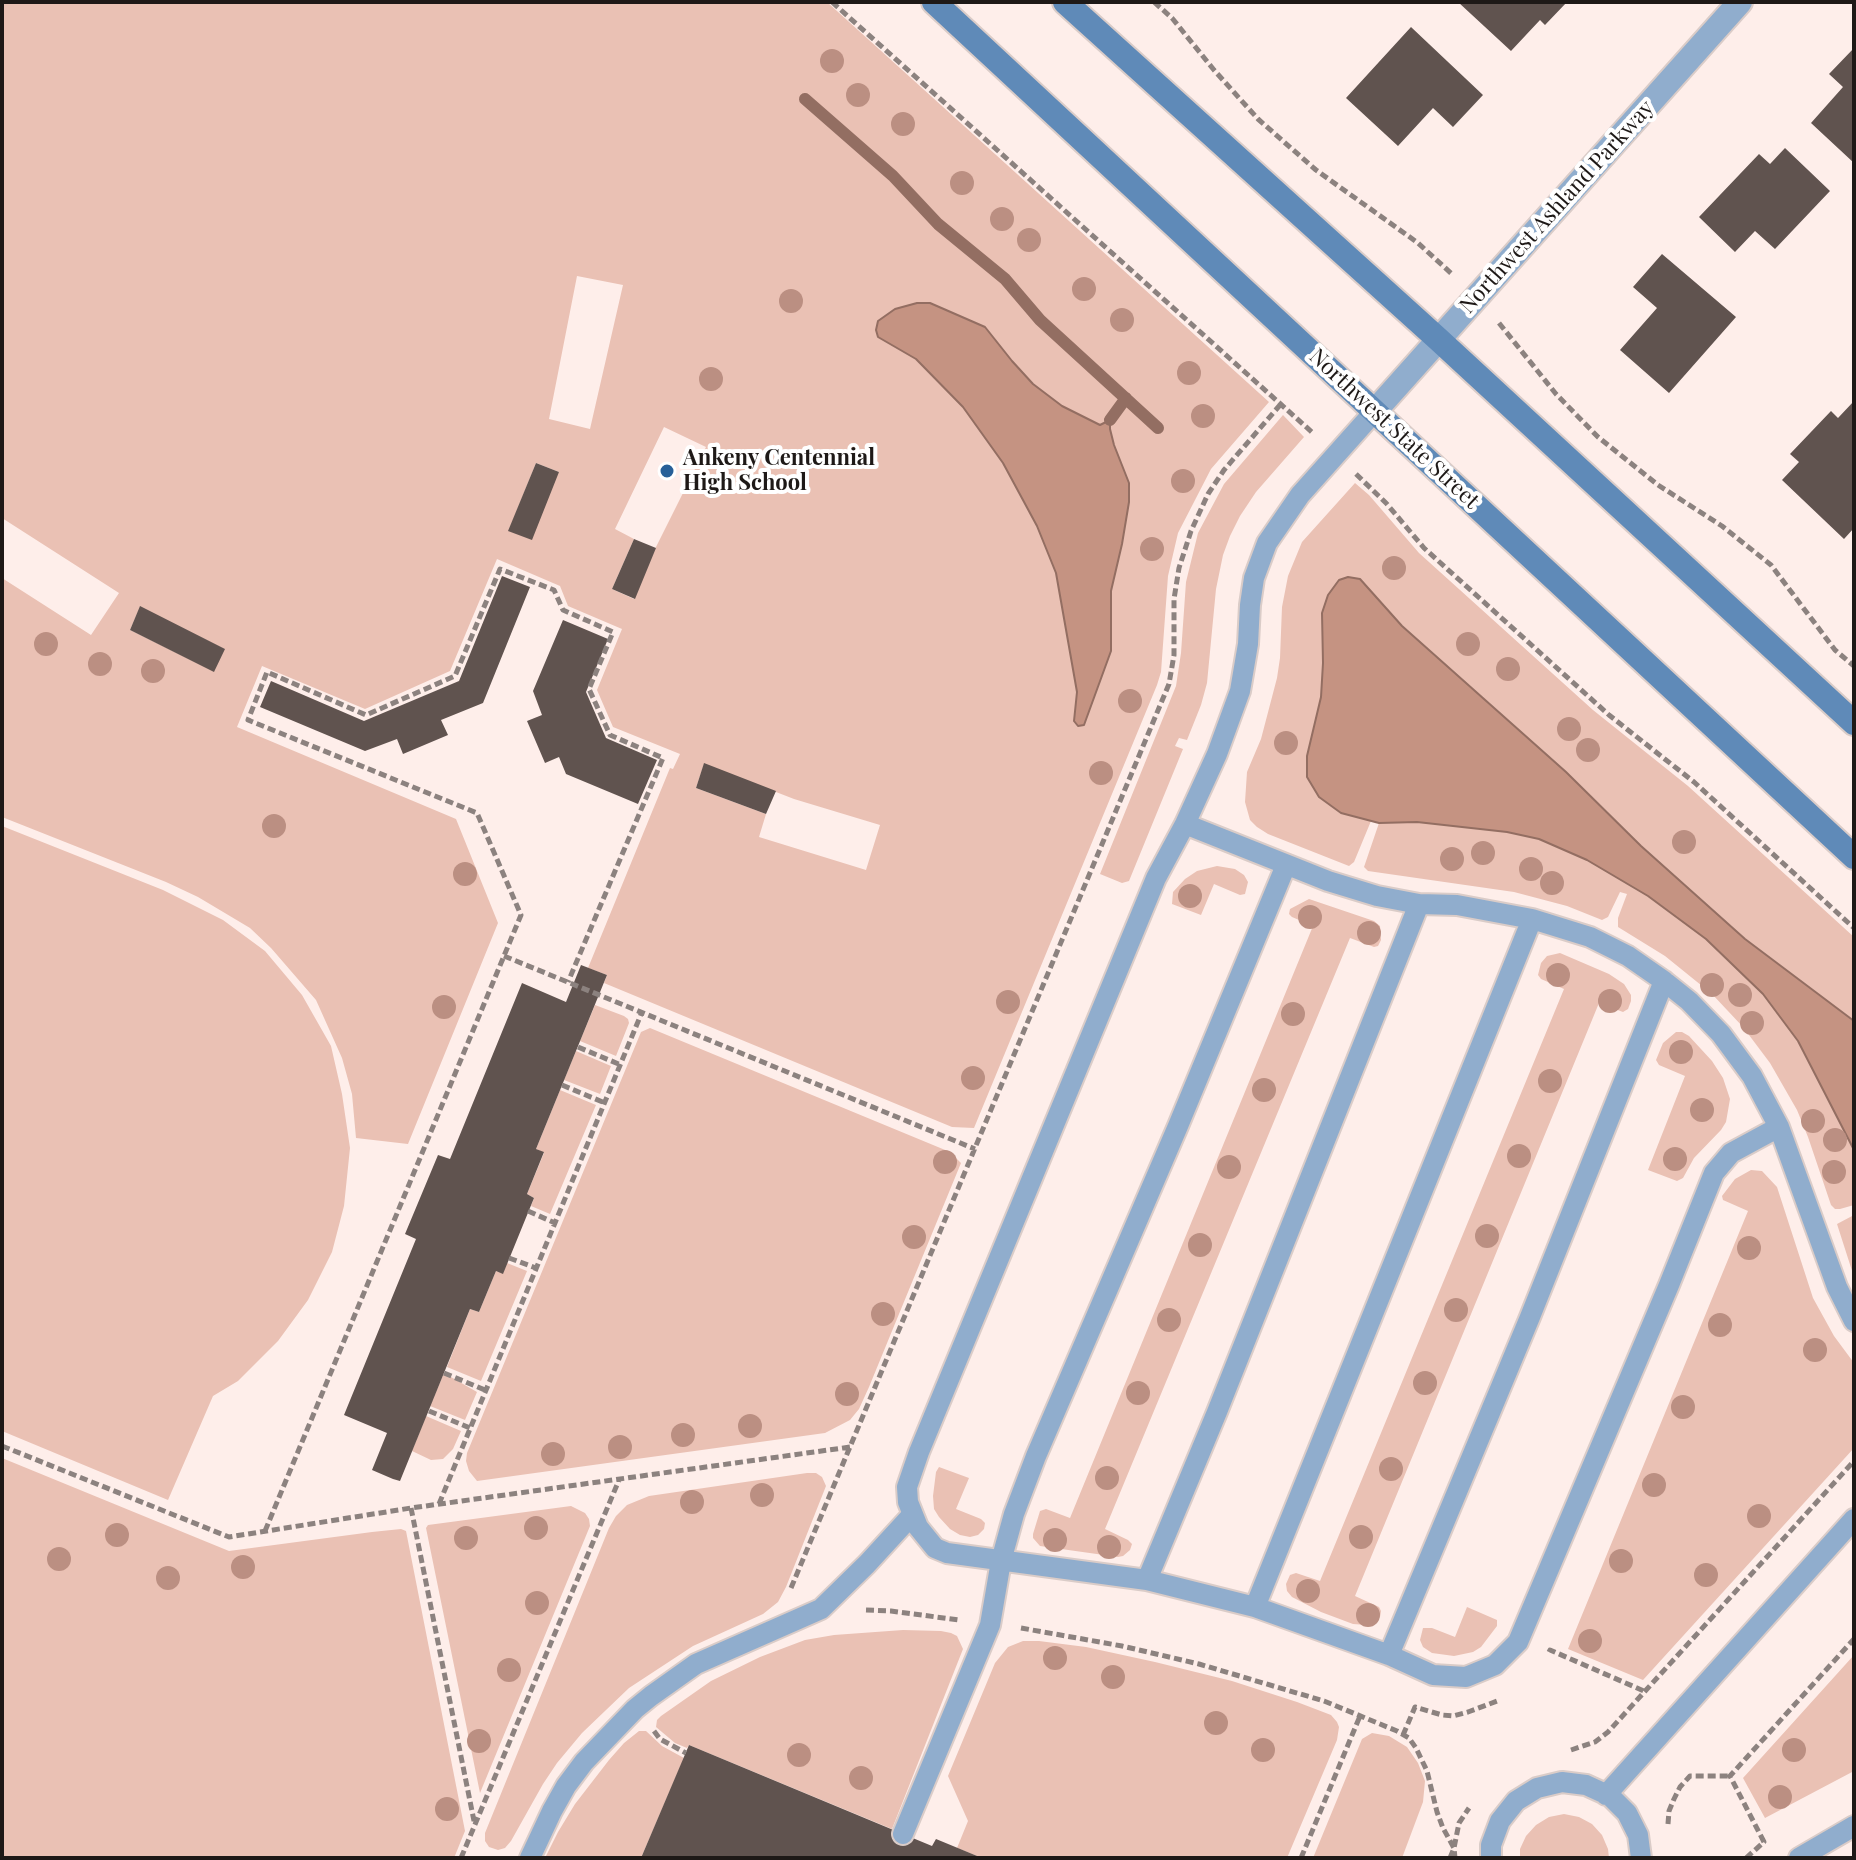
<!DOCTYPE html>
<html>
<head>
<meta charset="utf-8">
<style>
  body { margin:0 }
  #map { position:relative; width:1856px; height:1860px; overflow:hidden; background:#feeeea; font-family:"Playfair Display",serif }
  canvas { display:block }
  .frame { position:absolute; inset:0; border:4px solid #1e1917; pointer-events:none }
</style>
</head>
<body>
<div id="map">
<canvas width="1856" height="1860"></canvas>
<div class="frame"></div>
</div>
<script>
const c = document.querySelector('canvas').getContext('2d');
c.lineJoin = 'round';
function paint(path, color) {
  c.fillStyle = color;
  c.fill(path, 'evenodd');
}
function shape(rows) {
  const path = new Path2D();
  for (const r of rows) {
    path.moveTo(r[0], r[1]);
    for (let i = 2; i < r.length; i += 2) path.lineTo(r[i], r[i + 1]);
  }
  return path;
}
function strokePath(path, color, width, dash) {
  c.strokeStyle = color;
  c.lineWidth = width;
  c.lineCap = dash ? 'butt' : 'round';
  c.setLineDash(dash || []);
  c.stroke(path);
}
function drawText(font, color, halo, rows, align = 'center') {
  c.font = font + ' "Playfair Display",serif';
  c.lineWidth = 8;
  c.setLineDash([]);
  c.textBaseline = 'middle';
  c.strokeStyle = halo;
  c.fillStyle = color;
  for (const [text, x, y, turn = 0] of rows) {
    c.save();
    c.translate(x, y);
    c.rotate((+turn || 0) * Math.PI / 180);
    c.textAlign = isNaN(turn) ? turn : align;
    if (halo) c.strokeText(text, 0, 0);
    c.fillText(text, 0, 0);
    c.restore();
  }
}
paint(shape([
  [2,2,827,2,1269,402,1211,469,1178,533,1168,576,1161,672,1157,685,974,1128,952,1127,604,983,607,975,588,968,670,768,673,769,680,754,613,727,597,690,622,629,568,606,560,586,497,559,450,671,365,709,262,666,237,727,456,819,498,923,408,1144,356,1138,352,1094,342,1058,316,1000,271,948,250,928,198,897,166,882,2,817,2,578,91,635,119,593,2,518],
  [577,276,623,285,590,429,549,419],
  [664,427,706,447,655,549,634,599,612,589,634,539,615,529],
  [536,463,559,472,509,530],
  [140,607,224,649,214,671,130,630],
  [704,764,794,799,880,825,866,870,759,837,766,814,696,788],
  [1283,415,1304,437,1256,492,1240,516,1230,536,1223,555,1216,589,1207,683,1201,705,1187,740,1179,738,1175,746,1183,749,1129,881,1122,883,1100,874,1176,686,1181,653,1186,582,1198,533,1224,484],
  [1355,483,1369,495,1419,553,1593,710,1688,786,1854,937,1854,1021,1745,939,1641,846,1566,772,1402,626,1360,579,1328,595,1322,613,1323,663,1321,697,1307,756,1341,813,1371,821,1354,862,1349,866,1268,834,1257,827,1250,820,1245,802,1247,772,1261,739,1277,678,1280,658,1282,607,1288,576,1302,542],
  [1417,822,1507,832,1539,839,1587,860,1648,896,1706,939,1763,994,1798,1041,1854,1150,1854,1205,1840,1209,1835,1209,1831,1205,1808,1137,1797,1110,1770,1063,1743,1027,1712,994,1665,956,1618,927,1618,918,1627,894,1620,892,1608,917,1602,920,1567,906,1514,892,1368,871,1364,867,1379,823],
  [2,826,163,890,223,920,265,951,302,995,331,1046,342,1094,350,1148,344,1206,332,1252,308,1300,278,1341,238,1381,213,1396,168,1500,2,1431],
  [1217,866,1235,869,1244,875,1248,882,1245,894,1240,895,1214,884,1201,915,1172,904,1173,892,1185,879,1197,871],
  [1309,899,1374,921,1380,926,1381,940,1378,946,1374,947,1350,938,1105,1529,1128,1540,1132,1544,1130,1550,1123,1556,1118,1557,1040,1546,1033,1538,1033,1534,1040,1511,1046,1509,1070,1518,1313,926,1292,917,1289,914,1290,909],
  [1560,953,1609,974,1624,984,1631,995,1631,1001,1628,1009,1623,1012,1599,1003,1355,1596,1379,1607,1381,1611,1380,1617,1372,1623,1366,1625,1353,1624,1321,1612,1292,1597,1287,1591,1286,1584,1290,1575,1296,1573,1320,1581,1564,989,1541,979,1538,975,1541,963,1547,956],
  [595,1005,624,1016,628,1019,629,1023,616,1056,580,1041],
  [650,1028,950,1152,961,1163,869,1387,859,1409,850,1420,825,1433,477,1481,469,1471,466,1461,467,1453,641,1032],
  [1676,1032,1682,1032,1689,1036,1712,1061,1723,1078,1730,1099,1726,1122,1721,1130,1694,1158,1683,1178,1677,1181,1648,1170,1685,1076,1659,1065,1656,1060,1663,1043],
  [576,1051,611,1066,600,1094,564,1080],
  [560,1090,596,1105,550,1214,531,1206,534,1198,527,1194,544,1153,536,1149],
  [1751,1170,1762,1171,1777,1187,1813,1298,1834,1336,1854,1363,1854,1448,1643,1680,1568,1649,1748,1211,1723,1200,1722,1196,1735,1179],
  [1854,1215,1854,1277,1837,1224],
  [507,1263,527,1271,481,1381,447,1367,470,1309,479,1312,496,1271,503,1273],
  [444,1373,477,1392,465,1420,430,1406],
  [426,1416,461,1431,453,1449,443,1459,431,1460,412,1451],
  [2,1458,229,1551,372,1532,401,1529,406,1531,465,1831,454,1858,2,1858],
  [939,1467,969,1478,956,1509,981,1519,985,1523,984,1529,978,1535,970,1537,960,1535,950,1529,939,1517,934,1509,933,1496,936,1472],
  [807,1473,816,1473,822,1477,826,1486,786,1587,778,1602,763,1614,693,1646,629,1688,582,1733,557,1763,543,1784,511,1841,505,1848,498,1850,489,1847,485,1841,485,1833,609,1528,616,1516,627,1505,649,1496],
  [571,1506,585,1513,589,1519,590,1526,480,1793,426,1528,428,1525],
  [1467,1607,1497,1620,1497,1626,1481,1647,1473,1652,1454,1656,1432,1653,1423,1647,1420,1640,1423,1628,1432,1628,1455,1637],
  [903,1630,941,1631,951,1633,957,1636,963,1649,892,1829,689,1745,687,1748,675,1743,656,1727,657,1720,661,1716,711,1681,760,1657,805,1640,834,1635],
  [1023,1641,1039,1641,1086,1647,1155,1662,1232,1681,1297,1702,1331,1715,1337,1722,1339,1727,1337,1740,1287,1858,982,1858,957,1848,968,1821,948,1776,995,1663,1008,1647],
  [1854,1655,1854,1771,1765,1818,1743,1778],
  [639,1731,646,1731,662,1746,684,1758,641,1858,545,1858,558,1832,575,1804,609,1760,624,1743],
  [1372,1733,1389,1736,1407,1747,1418,1763,1425,1781,1423,1802,1402,1858,1313,1858,1362,1739],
  [1564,1814,1579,1817,1592,1824,1602,1835,1608,1849,1609,1858,1520,1858,1520,1849,1526,1836,1536,1825,1549,1817]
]), '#eac1b4');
const water = shape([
  [917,303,930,303,985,327,1012,361,1033,384,1062,406,1100,425,1110,420,1110,429,1114,445,1129,483,1129,502,1122,544,1111,591,1111,651,1084,725,1078,726,1074,721,1077,692,1056,573,1037,526,1003,463,963,407,916,359,878,337,876,330,878,321,895,309,917,303],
  [1348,577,1360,579,1402,626,1566,772,1641,846,1745,939,1854,1021,1854,1150,1798,1041,1763,994,1706,939,1648,896,1587,860,1539,839,1507,832,1417,822,1379,823,1341,813,1319,797,1307,777,1307,756,1321,697,1323,663,1322,613,1328,595,1339,580,1348,577]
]);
paint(water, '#c59382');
strokePath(water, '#936e62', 2);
strokePath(shape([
  [805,99,893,176,938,224,1005,279,1040,320,1158,428],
  [1110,420,1126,398]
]), '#936e62', 12);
paint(shape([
  [1458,2,1567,2,1545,25,1540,20,1511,51],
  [1411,27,1483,95,1453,127,1433,108,1398,146,1346,98],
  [1854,48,1854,163,1811,123,1843,87,1829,74],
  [1785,148,1830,191,1775,249,1755,231,1735,252,1699,217,1759,154,1770,164],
  [1662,254,1736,317,1669,393,1620,350,1657,308,1633,287],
  [1854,401,1854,528,1844,539,1782,480,1799,462,1790,454,1831,411,1838,418],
  [536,463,559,472,532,540,508,531],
  [634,539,656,548,635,599,612,589],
  [502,576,530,587,483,703,441,720,448,735,403,754,397,739,365,751,260,707,271,681,364,721,459,681],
  [140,606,225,649,214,672,130,630],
  [563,620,608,639,586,692,606,738,657,760,638,804,566,774,559,757,545,763,527,721,542,715,533,691],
  [704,763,776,791,766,814,696,788],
  [581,965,607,975,536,1149,544,1152,527,1194,534,1198,503,1274,496,1271,479,1312,470,1309,400,1481,393,1479,372,1470,387,1433,344,1415,416,1239,405,1234,438,1155,450,1159,522,983,566,1002],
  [689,1745,903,1834,932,1846,936,1839,982,1858,641,1858]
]), '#60534f');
const service = shape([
  [1375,411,1300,495,1267,543,1254,578,1250,605,1248,644,1240,691,1217,754,1185,824,1156,878,919,1452,907,1487,908,1502,918,1527,935,1548,947,1553,1147,1580,1255,1607,1389,1655,1433,1675,1466,1677,1495,1665,1518,1642,1669,1285,1714,1173,1731,1153,1779,1127],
  [1185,824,1328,881,1377,896,1419,904,1457,905,1532,919,1590,937,1628,956,1664,981,1689,1001,1721,1034,1752,1076,1779,1127,1837,1287,1854,1321],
  [1147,1580,1217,1412,1419,904],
  [1255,1607,1532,919],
  [1389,1655,1530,1317,1664,981],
  [1606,1795,1854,1519],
  [903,1834,990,1625,1001,1561,1014,1514,1036,1456,1178,1126,1286,865],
  [530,1858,552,1811,566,1786,584,1762,635,1709,651,1696,696,1664,821,1609,867,1564,912,1515],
  [1491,1858,1491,1845,1500,1821,1516,1801,1537,1788,1562,1782,1586,1785,1610,1796,1627,1813,1638,1835,1641,1858],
  [1799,1858,1854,1826]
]);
const minor = shape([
  [1375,411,1740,2]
]);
const secondary = shape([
  [934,2,1854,857],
  [1065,2,1438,339,1854,723]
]);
strokePath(service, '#daccc8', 24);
strokePath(minor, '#daccc8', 28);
strokePath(secondary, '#daccc8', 28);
strokePath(shape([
  [832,2,1314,434],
  [1154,2,1172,18,1214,70,1258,119,1316,170,1418,243,1453,275],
  [1499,323,1556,394,1598,437,1658,485,1722,526,1771,565,1835,650,1854,666],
  [1356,474,1386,503,1424,548,1609,715,1694,782,1854,928],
  [504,956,975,1149],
  [578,1047,621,1065],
  [562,1085,605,1103],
  [528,1211,555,1223],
  [509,1258,536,1268],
  [444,1373,485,1390],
  [429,1411,470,1428],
  [2,1446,229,1537,411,1508,850,1447],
  [439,1504,642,1012],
  [411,1508,474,1821],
  [265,1531,521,915,477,813,248,720,267,672,366,715,455,676,500,569,554,590,563,610,613,632,589,689,610,735,663,758,568,982],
  [791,1588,1169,684,1174,655,1174,599,1179,568,1191,531,1208,494,1224,470,1280,405],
  [866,1610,891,1611,959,1620],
  [1021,1628,1122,1646,1199,1664,1324,1701,1397,1731,1409,1738,1416,1748,1427,1771,1437,1812,1443,1828,1454,1848,1455,1858],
  [1549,1652,1550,1650,1644,1691],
  [654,1731,660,1739,686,1753],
  [1403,1735,1415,1707,1442,1715,1453,1716,1468,1712,1500,1700],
  [1571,1750,1595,1742,1608,1732,1854,1461],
  [1668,1824,1669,1811,1674,1799,1680,1787,1690,1776,1730,1776],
  [461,1858,619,1480],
  [1301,1858,1360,1716],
  [1450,1858,1454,1848,1459,1823,1469,1808],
  [1746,1858,1764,1842,1730,1776,1854,1639]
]), '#8c827f', 5, [8, 4]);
strokePath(service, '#90adcd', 20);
strokePath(minor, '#90adcd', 24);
strokePath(secondary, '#5f8ab8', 24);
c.fillStyle = '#bb8f82';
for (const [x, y] of [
  [832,61],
  [858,95],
  [903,124],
  [962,183],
  [1002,219],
  [1029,240],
  [1084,289],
  [791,301],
  [1122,320],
  [1189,373],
  [711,379],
  [1203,416],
  [1183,481],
  [1152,549],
  [1394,568],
  [46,644],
  [1468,644],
  [100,664],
  [1508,669],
  [153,671],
  [1130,701],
  [1569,729],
  [1286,743],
  [1588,750],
  [1101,773],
  [274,826],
  [1684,842],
  [1483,853],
  [1452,859],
  [1531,869],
  [465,874],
  [1552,883],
  [1190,896],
  [1310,917],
  [1369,933],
  [1558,975],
  [1712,985],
  [1740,995],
  [1610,1001],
  [1008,1002],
  [444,1007],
  [1293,1014],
  [1752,1023],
  [1681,1052],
  [973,1078],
  [1550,1081],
  [1264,1090],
  [1702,1110],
  [1813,1121],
  [1835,1140],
  [1519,1156],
  [1675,1159],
  [945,1162],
  [1229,1167],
  [1834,1172],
  [1487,1236],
  [914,1237],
  [1200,1245],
  [1749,1248],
  [1456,1310],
  [883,1314],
  [1169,1320],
  [1720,1325],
  [1815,1350],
  [1425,1383],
  [1138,1393],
  [847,1394],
  [1683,1407],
  [750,1426],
  [683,1435],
  [620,1447],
  [553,1454],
  [1391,1469],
  [1107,1478],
  [1654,1485],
  [762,1495],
  [692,1502],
  [1759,1516],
  [536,1528],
  [117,1535],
  [1361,1537],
  [466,1538],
  [1055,1540],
  [1109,1547],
  [59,1559],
  [1621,1561],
  [243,1567],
  [1706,1575],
  [168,1578],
  [1308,1591],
  [537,1603],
  [1368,1615],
  [1590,1641],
  [1055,1658],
  [509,1670],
  [1113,1677],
  [1216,1723],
  [479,1741],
  [1263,1750],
  [1794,1750],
  [799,1755],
  [861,1778],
  [1780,1797],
  [447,1809]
]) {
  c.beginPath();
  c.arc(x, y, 12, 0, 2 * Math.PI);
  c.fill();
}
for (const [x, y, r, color] of [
  [667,471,8,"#286098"]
]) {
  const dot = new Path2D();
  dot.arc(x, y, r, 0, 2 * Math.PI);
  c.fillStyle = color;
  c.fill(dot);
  strokePath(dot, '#fff', 3);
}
drawText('22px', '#1e1917', '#fff', [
  ["Northwest Ashland Parkway",1557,207,-48],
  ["Northwest State Street",1394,429,43]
]);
drawText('bold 22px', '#1e1917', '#fff', [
  ["Ankeny Centennial",683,458],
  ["High School",683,483]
], 'left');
</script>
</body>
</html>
